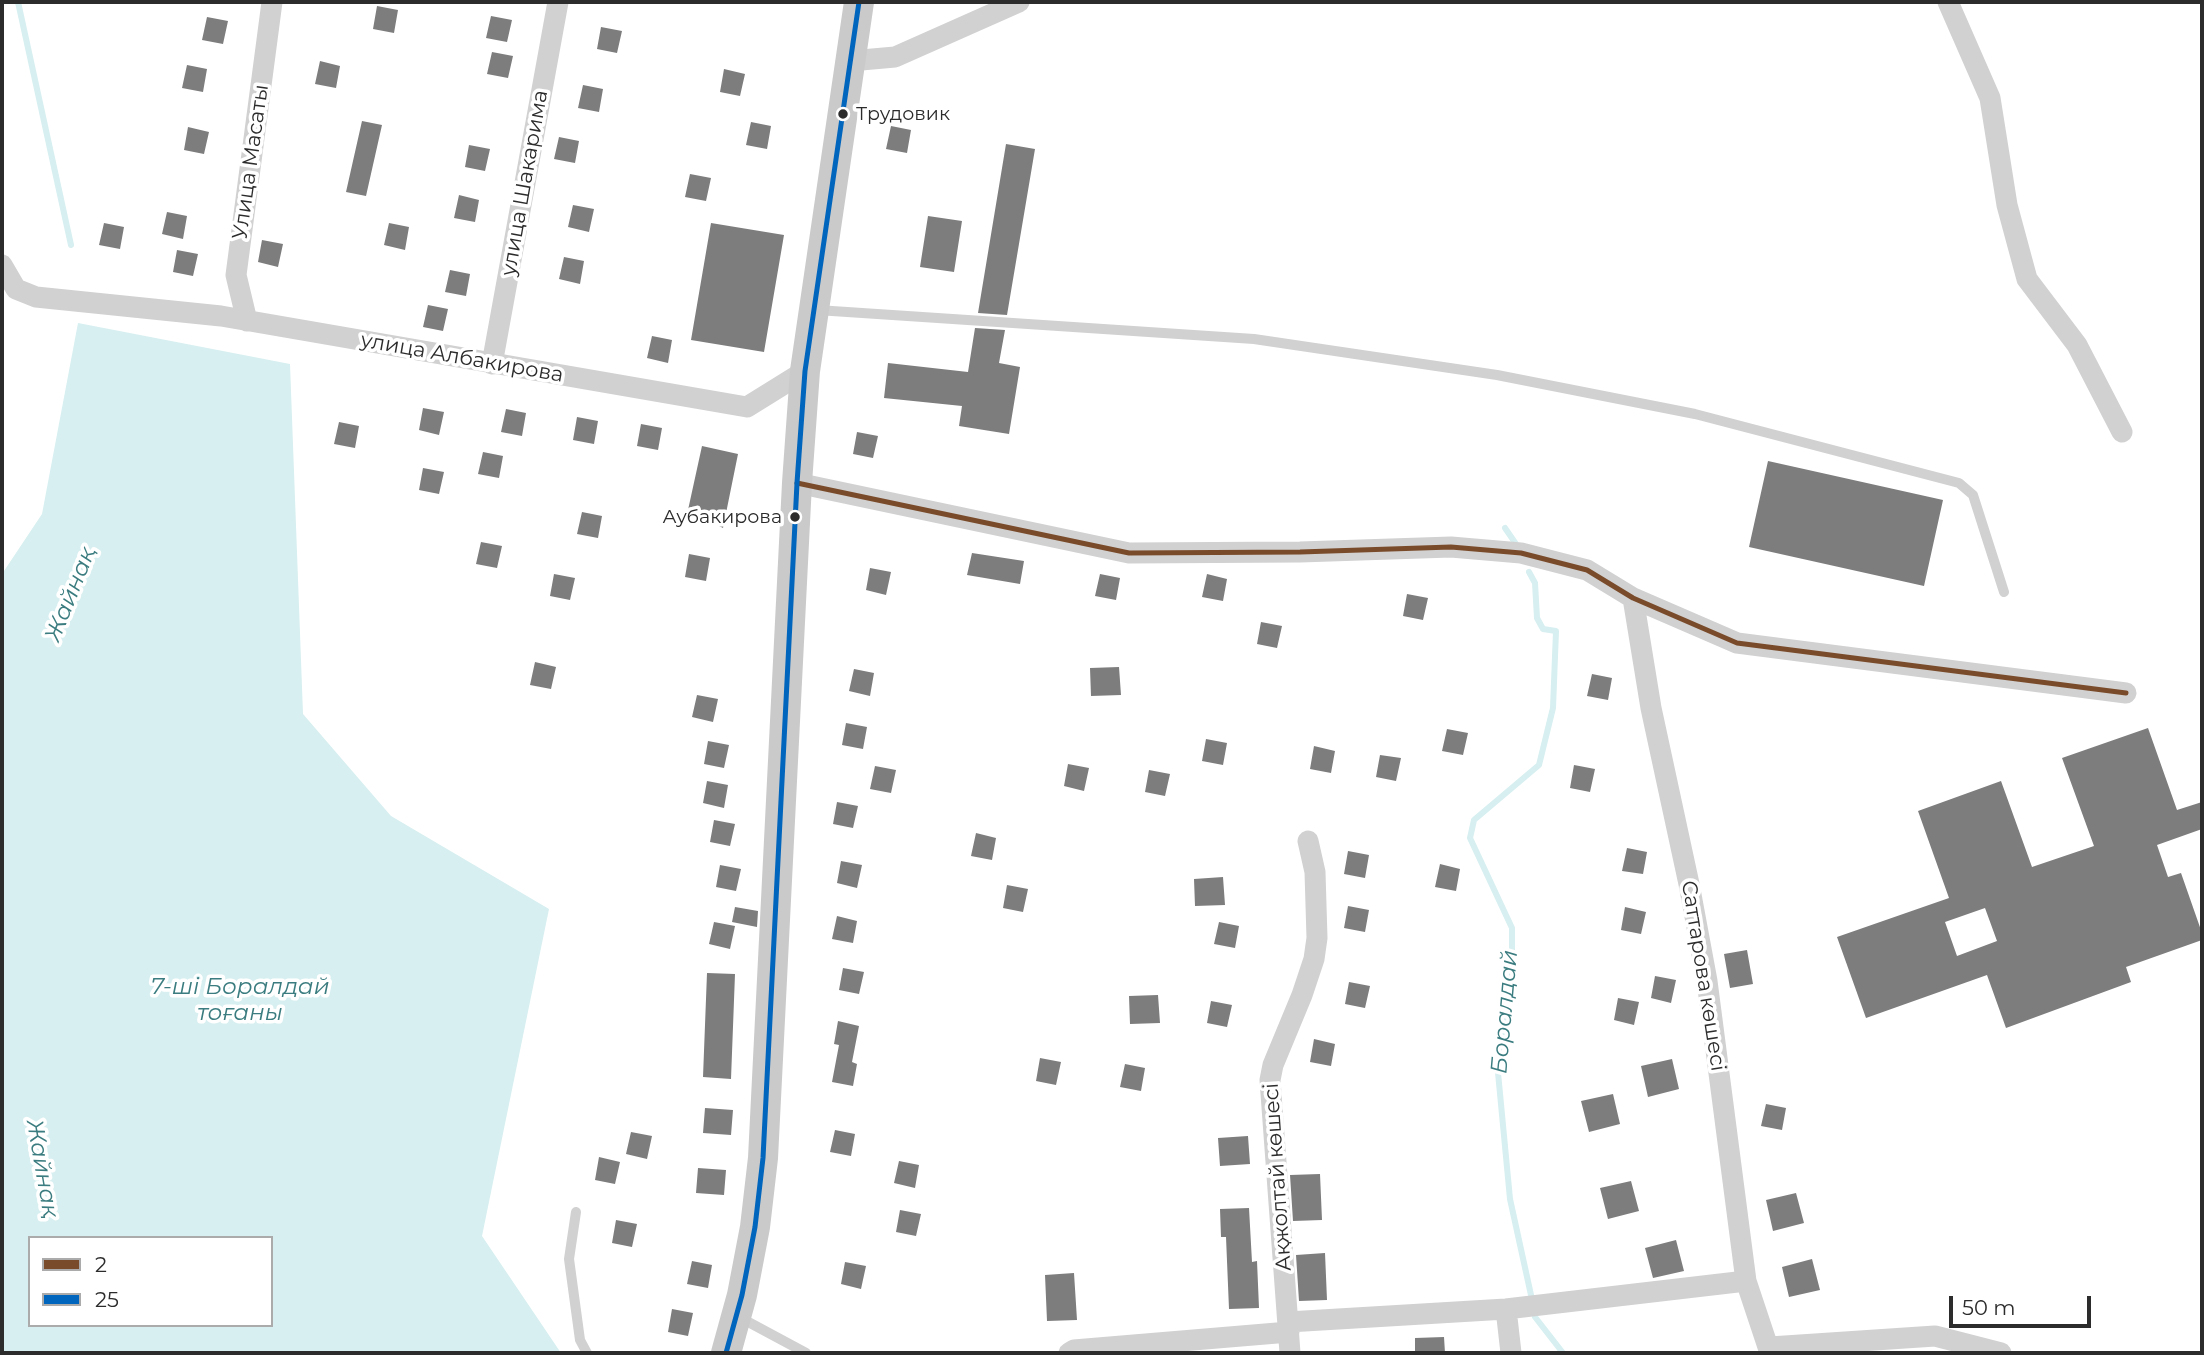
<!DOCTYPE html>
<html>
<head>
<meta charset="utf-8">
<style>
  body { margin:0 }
  #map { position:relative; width:2204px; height:1355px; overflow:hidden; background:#fff; font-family:Montserrat,sans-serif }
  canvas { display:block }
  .frame { position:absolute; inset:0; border:4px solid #2c2c2c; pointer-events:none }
  .legend { position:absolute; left:28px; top:1236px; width:245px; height:91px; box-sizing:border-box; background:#fff; border:2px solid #ababab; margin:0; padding:9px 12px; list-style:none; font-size:21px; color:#2c2c2c }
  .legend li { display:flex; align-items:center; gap:14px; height:35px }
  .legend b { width:35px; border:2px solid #ababab }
  .scale { position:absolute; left:1949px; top:1296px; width:142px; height:32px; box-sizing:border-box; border:4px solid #2c2c2c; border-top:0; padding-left:9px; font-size:21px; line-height:24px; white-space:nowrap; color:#2c2c2c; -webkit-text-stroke:5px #fff; paint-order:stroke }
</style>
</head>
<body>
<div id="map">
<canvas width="2204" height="1355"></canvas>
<div class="frame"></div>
<ul class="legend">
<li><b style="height:9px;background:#7a4b2a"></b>2</li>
<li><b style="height:9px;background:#0065bd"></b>25</li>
</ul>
<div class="scale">50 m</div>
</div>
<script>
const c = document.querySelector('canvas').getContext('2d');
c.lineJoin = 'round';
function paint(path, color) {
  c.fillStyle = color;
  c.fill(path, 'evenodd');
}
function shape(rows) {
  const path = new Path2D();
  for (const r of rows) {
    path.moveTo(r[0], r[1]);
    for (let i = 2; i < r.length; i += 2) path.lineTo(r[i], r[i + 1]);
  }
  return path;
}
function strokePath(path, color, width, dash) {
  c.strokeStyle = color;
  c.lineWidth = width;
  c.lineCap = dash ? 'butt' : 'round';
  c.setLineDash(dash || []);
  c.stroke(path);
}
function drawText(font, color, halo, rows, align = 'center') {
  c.font = font + ' Montserrat,sans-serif';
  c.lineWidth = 7;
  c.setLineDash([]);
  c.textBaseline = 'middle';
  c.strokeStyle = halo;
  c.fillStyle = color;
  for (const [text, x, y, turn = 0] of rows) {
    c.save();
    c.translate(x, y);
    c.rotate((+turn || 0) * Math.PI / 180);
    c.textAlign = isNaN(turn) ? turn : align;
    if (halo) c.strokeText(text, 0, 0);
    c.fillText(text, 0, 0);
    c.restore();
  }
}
paint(shape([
  [78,323,290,364,303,714,391,816,549,909,482,1236,561,1353,2,1353,2,574,42,514],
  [30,1238,271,1238,271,1325,30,1325]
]), '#d7eff0');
strokePath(shape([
  [18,2,71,245],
  [1505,528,1516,544],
  [1529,572,1535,583,1537,618,1543,629,1556,631,1553,708,1539,765,1474,820,1470,838,1512,928,1512,974,1497,1062,1510,1199,1531,1295],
  [1535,1317,1563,1353]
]), '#d7eff0', 6);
paint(shape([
  [377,6,398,10,394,33,373,29],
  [491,16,512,20,507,42,486,38],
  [207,17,228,21,223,44,202,40],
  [601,27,622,31,617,53,597,49],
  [492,52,513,56,508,78,487,74],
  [320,61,340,66,336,88,315,84],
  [187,65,207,69,203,92,182,88],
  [724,69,745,74,740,96,720,92],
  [583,85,603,89,599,112,578,108],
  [362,121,382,125,366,196,346,192],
  [751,122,771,126,767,149,746,145],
  [891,126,911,130,907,153,886,149],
  [188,127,209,132,204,154,184,150],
  [559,137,579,141,575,163,554,159],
  [1006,144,1035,149,1007,315,978,313],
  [469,145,490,149,485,171,465,167],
  [690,174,711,178,706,201,685,197],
  [459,195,479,200,475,222,454,218],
  [573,205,594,209,589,232,568,227],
  [167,212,187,216,183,239,162,234],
  [928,216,962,221,954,272,920,267],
  [104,223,124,227,120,249,99,245],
  [389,223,409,227,405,250,384,245],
  [711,223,784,235,764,352,691,340],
  [262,240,283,244,278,267,258,262],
  [177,250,198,254,193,276,173,272],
  [564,257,584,261,580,284,559,279],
  [450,270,470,274,466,296,445,292],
  [428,305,448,309,443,331,423,327],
  [975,328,1005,330,999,363,1020,367,1009,434,959,426,962,406,884,398,888,363,968,372],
  [652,336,672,340,668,363,647,358],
  [423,408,444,412,439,435,419,430],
  [506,409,526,413,522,436,501,432],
  [577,417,598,421,594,444,573,440],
  [339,422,359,426,355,448,334,444],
  [641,424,662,428,658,450,637,446],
  [857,432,878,436,873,458,853,454],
  [702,446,738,454,723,528,688,510],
  [483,452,503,456,499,478,478,474],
  [1768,461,1943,500,1924,586,1749,547],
  [423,468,444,472,439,494,419,490],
  [582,512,602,516,598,538,577,534],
  [481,542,502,546,497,568,476,564],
  [972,553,1024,561,1020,584,967,575],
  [689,554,710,558,706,581,685,577],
  [870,568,891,572,886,595,866,590],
  [554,574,575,578,570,600,550,596],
  [1100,574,1120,578,1116,600,1095,596],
  [1207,574,1227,579,1223,601,1202,597],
  [1407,594,1428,598,1423,620,1403,616],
  [1261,622,1282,626,1277,648,1257,644],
  [535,662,556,667,551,689,530,685],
  [1119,667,1121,695,1091,696,1090,668],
  [854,669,874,673,870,696,849,691],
  [1592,674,1612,678,1608,700,1587,696],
  [697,695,718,699,713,722,692,717],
  [846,723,867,727,863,749,842,745],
  [2148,728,2177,810,2202,802,2202,829,2157,845,2168,877,2181,873,2202,933,2202,940,2126,967,2131,982,2006,1028,1987,975,1866,1018,1837,937,1949,898,1918,811,2001,781,2032,867,2094,846,2062,758],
  [1985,908,1997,941,1957,956,1945,922],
  [1447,729,1468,733,1463,755,1442,751],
  [1206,739,1227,743,1223,765,1202,761],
  [708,741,729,745,724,768,704,764],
  [1314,746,1335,751,1331,773,1310,769],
  [1380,755,1401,758,1396,781,1376,777],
  [1068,764,1089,768,1084,791,1064,786],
  [1574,765,1595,769,1590,792,1570,788],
  [875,766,896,770,891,793,870,789],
  [1149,770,1170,774,1165,796,1145,792],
  [707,781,728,785,724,808,703,803],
  [837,802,858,806,853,828,833,824],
  [714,820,735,824,730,846,710,842],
  [976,833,996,838,992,860,971,856],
  [1627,848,1647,852,1643,874,1622,871],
  [1348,851,1369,855,1365,878,1344,874],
  [841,861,862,865,857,888,837,883],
  [1440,864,1460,869,1456,891,1435,887],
  [720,865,741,869,736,891,716,887],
  [1223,877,1225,905,1195,906,1194,879],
  [1007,885,1028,889,1023,912,1003,908],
  [1348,906,1369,910,1365,932,1344,928],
  [735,907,758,911,757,927,732,922],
  [1625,907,1646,912,1641,934,1621,930],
  [837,916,857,921,853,943,832,939],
  [714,922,735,926,730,949,709,944],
  [1219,922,1239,926,1235,948,1214,944],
  [1747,950,1753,984,1730,988,1724,954],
  [843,968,864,972,859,994,839,990],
  [707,973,735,974,731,1079,703,1077],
  [1655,976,1676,980,1671,1003,1651,998],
  [1349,982,1370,986,1365,1008,1345,1004],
  [1158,995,1160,1023,1130,1024,1129,996],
  [1618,998,1639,1002,1634,1025,1614,1020],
  [1211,1001,1232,1005,1227,1027,1207,1023],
  [838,1021,859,1026,852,1062,857,1064,853,1086,832,1082,839,1045,834,1044],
  [1314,1039,1335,1044,1331,1066,1310,1062],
  [1040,1058,1061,1062,1056,1085,1036,1081],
  [1672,1059,1679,1089,1648,1097,1641,1066],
  [1125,1064,1145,1068,1141,1091,1120,1087],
  [1613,1094,1620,1124,1589,1132,1581,1101],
  [1766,1104,1786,1108,1782,1130,1761,1126],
  [705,1108,733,1110,731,1135,703,1133],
  [835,1130,855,1134,851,1156,830,1152],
  [631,1132,652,1136,647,1159,626,1154],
  [1248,1136,1250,1164,1220,1166,1218,1138],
  [599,1157,620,1162,615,1184,595,1180],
  [899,1161,919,1165,915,1188,894,1183],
  [698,1168,726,1170,724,1195,696,1193],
  [1320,1174,1322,1220,1293,1221,1290,1175],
  [1631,1181,1639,1211,1608,1219,1600,1188],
  [1796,1193,1804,1223,1773,1231,1766,1200],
  [1249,1208,1252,1262,1257,1261,1259,1308,1229,1309,1226,1237,1221,1237,1220,1209],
  [900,1210,921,1214,916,1236,896,1232],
  [616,1220,637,1224,632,1247,612,1243],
  [1676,1240,1684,1271,1653,1278,1645,1248],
  [1325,1253,1327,1300,1299,1301,1296,1255],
  [1812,1259,1820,1290,1789,1297,1782,1267],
  [692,1261,712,1265,708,1288,687,1284],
  [845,1262,866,1266,861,1289,841,1284],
  [1074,1273,1077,1320,1047,1321,1045,1275],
  [672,1309,693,1313,688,1336,668,1332],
  [1444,1337,1445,1353,1415,1353,1415,1338]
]), '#7d7d7d');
strokePath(shape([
  [817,310,1254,339,1497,375,1695,414,1959,483,1973,495,2004,592],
  [576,1212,569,1259,580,1340,587,1353],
  [739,1317,806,1353]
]), '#d1d1d1', 10);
strokePath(shape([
  [1948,2,1990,98,2007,205,2027,279,2077,345,2122,432],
  [850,61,895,57,1019,2],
  [2,265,16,289,36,297,221,316,747,407,805,371],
  [247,321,236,275,272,2],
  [492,364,558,2],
  [797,483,1129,553,1300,552,1451,547,1521,553,1587,570,1633,598,1737,643,2126,693],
  [1633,598,1651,708,1689,884,1707,981,1746,1281,1770,1353],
  [1506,1309,1511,1353],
  [1288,1322,1506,1309,1746,1281],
  [1770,1347,1935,1336,2001,1353],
  [1069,1353,1074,1350,1289,1332],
  [1290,1353,1270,1080,1273,1065,1302,995,1314,959,1317,938,1315,872,1308,841]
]), '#d1d1d1', 21);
strokePath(shape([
  [726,1353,742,1295,755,1227,763,1158,797,483,805,371,859,2]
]), '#cacaca', 30);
strokePath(shape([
  [797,483,1129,553,1300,552,1451,547,1521,553,1587,570,1633,598,1737,643,2126,693]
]), '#7a4b2a', 5);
strokePath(shape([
  [726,1353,742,1295,755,1227,763,1158,797,483,805,371,859,2]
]), '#0065bd', 5);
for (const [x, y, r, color] of [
  [843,114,6,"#2c2c2c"],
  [795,517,6,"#2c2c2c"]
]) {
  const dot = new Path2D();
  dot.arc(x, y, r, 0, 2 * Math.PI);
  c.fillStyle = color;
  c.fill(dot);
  strokePath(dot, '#fff', 2.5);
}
drawText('19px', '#2c2c2c', '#fff', [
  ["Трудовик",856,114],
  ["Аубакирова",782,517,"right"]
], 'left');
drawText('21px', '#2c2c2c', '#fff', [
  ["Улица Масаты",251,162,-82],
  ["улица Шакарима",525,183,-80],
  ["улица Албакирова",462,358,10],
  ["Саттарова көшесі",1703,976,81],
  ["Ақжолтай көшесі",1278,1177,-94]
]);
drawText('italic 23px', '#3a7c7f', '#fff', [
  ["Жайнақ",71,594,-68],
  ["7-ші Боралдай",240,987],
  ["тоғаны",240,1013],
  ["Боралдай",1505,1012,-85],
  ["Жайнақ",42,1169,80]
]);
</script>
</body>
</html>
